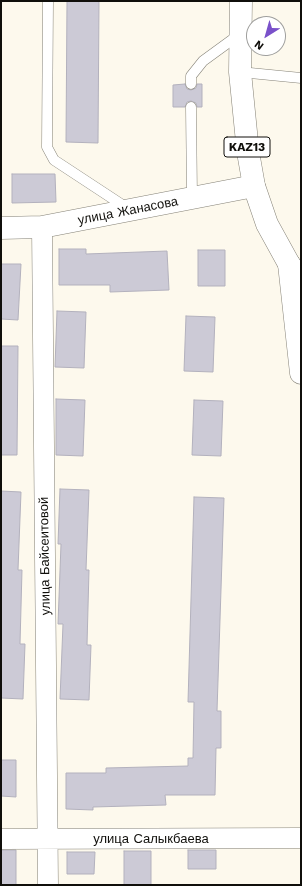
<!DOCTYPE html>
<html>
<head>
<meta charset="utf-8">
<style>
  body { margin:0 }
  #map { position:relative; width:302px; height:886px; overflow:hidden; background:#fdf9ed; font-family:"Work Sans",sans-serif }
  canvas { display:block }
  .frame { position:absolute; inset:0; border:2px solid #100f0b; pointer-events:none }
  .north { position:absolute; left:246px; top:16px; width:40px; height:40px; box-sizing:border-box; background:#fff; border:1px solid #9f9f9d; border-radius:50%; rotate:217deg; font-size:11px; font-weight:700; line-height:16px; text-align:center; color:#100f0b }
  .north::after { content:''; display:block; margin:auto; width:14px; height:18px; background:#7a51ca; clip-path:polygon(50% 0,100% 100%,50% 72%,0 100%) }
</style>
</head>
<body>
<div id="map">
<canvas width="302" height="886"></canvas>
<div class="frame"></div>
<div class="north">N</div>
</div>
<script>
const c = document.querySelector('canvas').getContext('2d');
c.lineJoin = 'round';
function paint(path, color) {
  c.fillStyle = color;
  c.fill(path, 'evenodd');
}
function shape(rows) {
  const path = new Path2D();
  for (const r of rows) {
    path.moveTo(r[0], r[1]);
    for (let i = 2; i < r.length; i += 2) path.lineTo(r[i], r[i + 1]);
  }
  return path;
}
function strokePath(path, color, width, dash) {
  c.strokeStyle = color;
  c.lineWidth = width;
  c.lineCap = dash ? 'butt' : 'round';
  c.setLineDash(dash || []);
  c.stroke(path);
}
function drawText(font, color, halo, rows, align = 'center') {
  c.font = font + ' "Work Sans",sans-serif';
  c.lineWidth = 3;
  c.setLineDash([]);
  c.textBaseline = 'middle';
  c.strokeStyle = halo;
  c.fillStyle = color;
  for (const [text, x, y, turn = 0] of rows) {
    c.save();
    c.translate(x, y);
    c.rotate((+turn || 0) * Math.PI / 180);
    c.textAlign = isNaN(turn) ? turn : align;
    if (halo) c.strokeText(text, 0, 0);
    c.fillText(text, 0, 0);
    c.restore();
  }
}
const building = shape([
  [67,1,99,1,98,143,66,142,67,1],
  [185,84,187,89,191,90,196,88,197,84,202,84,202,107,197,107,196,103,191,101,187,102,185,107,173,107,173,85,185,84],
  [12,174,55,174,56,202,12,203,12,174],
  [59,249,86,249,86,254,167,251,169,290,110,292,110,285,59,285,59,249],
  [198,250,225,250,225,286,198,286,198,250],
  [1,264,21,264,18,320,1,319,1,264],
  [57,311,86,312,84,368,55,367,57,311],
  [186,316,215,317,213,372,184,371,186,316],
  [1,346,18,346,17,455,1,455,1,346],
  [56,399,85,400,83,456,56,455,56,399],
  [194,400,223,401,221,456,192,455,194,400],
  [60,489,89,490,86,570,89,570,87,645,91,645,89,700,60,699,63,624,58,624,61,544,58,544,60,489],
  [1,491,21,492,18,570,22,570,20,644,25,644,23,699,1,698,1,491],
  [194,497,224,498,217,711,221,711,221,748,216,748,215,795,165,795,166,805,93,807,93,810,66,809,66,773,106,773,106,768,188,766,188,758,193,758,194,702,188,702,194,497],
  [1,760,16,760,16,797,1,796,1,760],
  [1,850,16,850,16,885,1,885,1,850],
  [188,850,216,850,216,869,188,869,188,850],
  [124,851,151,851,151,885,124,885,124,851],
  [67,852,95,852,94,874,67,874,67,852]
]);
paint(building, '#cccad6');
strokePath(building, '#b3b1bd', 1);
const lane = shape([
  [48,1,47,147,54,160,127,208],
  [240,72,301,78],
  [191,84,191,76,203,61,240,34],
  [191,107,192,198]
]);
const street = shape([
  [42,227,48,885],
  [1,839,301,838]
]);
const secondary = shape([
  [1,228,42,227,254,186],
  [289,264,301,373]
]);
const primary = shape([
  [241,1,240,72,248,152,254,186,267,224,289,264,301,280]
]);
strokePath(lane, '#858277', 11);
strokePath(street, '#858277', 21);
strokePath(secondary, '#858277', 23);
strokePath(primary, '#858277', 23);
strokePath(lane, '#fff', 10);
strokePath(street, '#fff', 20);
strokePath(secondary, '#fff', 22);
strokePath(primary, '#fff', 22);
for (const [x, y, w] of [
  [247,147,46]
]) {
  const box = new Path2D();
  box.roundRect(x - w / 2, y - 10, w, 20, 3);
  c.fillStyle = '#fff';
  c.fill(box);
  strokePath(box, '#100f0b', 1);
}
drawText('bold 12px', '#100f0b', null, [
  ["KAZ13",247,147]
]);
drawText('13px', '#100f0b', '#fff', [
  ["улица Жанасова",128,211,-11],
  ["улица Байсеитовой",45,556,-91],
  ["улица Салыкбаева",151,839]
]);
</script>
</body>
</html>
